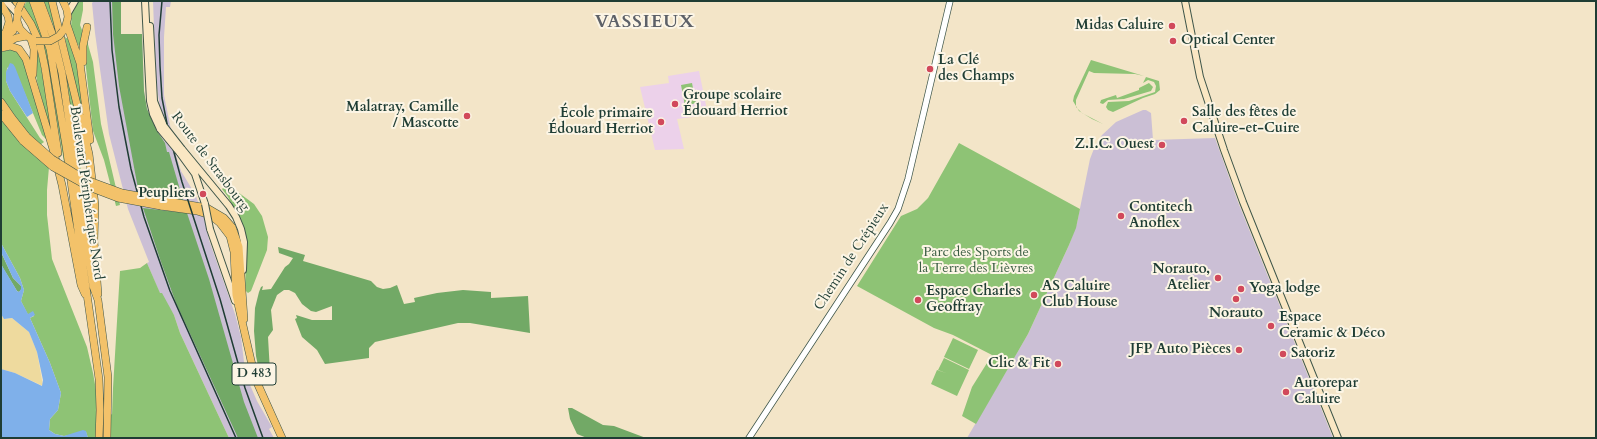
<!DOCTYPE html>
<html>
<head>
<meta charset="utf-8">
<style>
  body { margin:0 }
  #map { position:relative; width:1597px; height:439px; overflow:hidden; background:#f3e5c8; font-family:Cardo,serif }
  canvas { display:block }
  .frame { position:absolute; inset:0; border:2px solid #1f3d34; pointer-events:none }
</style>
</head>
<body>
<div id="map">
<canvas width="1597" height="439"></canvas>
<div class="frame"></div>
</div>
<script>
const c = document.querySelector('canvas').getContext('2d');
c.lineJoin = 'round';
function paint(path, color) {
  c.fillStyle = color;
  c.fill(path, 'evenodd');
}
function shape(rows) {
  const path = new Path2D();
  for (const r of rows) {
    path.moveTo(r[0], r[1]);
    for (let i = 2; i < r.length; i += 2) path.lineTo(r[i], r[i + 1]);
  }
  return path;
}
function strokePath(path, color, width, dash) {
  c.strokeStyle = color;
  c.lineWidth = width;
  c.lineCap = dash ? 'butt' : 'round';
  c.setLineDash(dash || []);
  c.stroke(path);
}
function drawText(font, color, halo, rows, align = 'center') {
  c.font = font + ' Cardo,serif';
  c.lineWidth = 4;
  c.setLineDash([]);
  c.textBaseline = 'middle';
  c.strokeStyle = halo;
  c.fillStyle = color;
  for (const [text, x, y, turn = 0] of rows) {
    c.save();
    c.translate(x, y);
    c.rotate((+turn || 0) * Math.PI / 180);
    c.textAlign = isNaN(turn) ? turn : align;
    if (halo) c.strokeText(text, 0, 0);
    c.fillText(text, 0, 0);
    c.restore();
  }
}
paint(shape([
  [699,71,708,115,677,119,684,149,655,150,640,87,669,83,668,76]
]), '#ecd1ea');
paint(shape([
  [94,1,121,1,121,34,142,34,144,91,146,105,151,120,165,142,156,81,153,1,171,1,170,7,166,7,164,37,164,95,176,155,181,171,195,194,204,217,209,240,235,314,241,337,244,362,250,385,257,401,272,427,269,429,274,438,229,438,180,333,174,315,160,294,147,263,149,262,128,209,109,134,95,33,92,3],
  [1143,110,1146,110,1151,113,1153,140,1215,138,1238,202,1333,438,967,438,1028,334,1069,245,1077,223,1090,159,1095,146,1102,135,1116,122]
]), '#cbbfd5');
paint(shape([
  [27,1,29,1,35,15,47,49,66,164,64,162,45,51,23,8],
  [44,1,49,1,80,124,84,148,80,173,66,74,56,32],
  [77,1,83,1,83,10,80,25,84,35,80,49,71,29,72,10],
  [65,37,68,39,77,62,89,137,74,80],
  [87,41,93,62,101,124,120,205,116,206,104,160,93,131,85,59],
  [37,44,37,45,57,155,37,81,35,67],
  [13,49,22,55,47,140,42,135,13,65,7,68,6,81,10,91,40,138,44,142,40,145,29,135,6,104,1,96,1,52],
  [1091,60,1144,76,1135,74,1094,73,1089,71,1076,100,1076,107,1082,113,1103,124,1092,119,1079,111,1073,101,1074,96],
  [1146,77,1159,81,1160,90,1155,94,1143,98,1113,112,1108,110,1106,107,1108,102,1129,101,1155,92,1156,86,1154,82,1148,80,1143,83],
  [692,83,696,103,685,106,681,85],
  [1149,83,1153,87,1151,91,1124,99,1108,100,1103,104,1100,103,1101,100,1116,95,1117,98,1139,90,1139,88],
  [1,117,49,167,47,190,47,215,52,259,87,347,93,373,96,390,112,415,113,388,120,271,140,268,147,263,160,293,162,293,174,315,180,333,229,438,88,438,86,432,64,436,55,434,49,430,50,419,58,410,61,393,50,363,30,318,34,316,33,312,28,315,21,301,24,290,20,278,1,243],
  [959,143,1080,209,1076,228,1069,245,1028,334,976,424,962,416,972,387,992,355,953,335,934,328,857,286,901,216,917,209,928,198],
  [227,184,254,204,262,216,268,237,267,250,251,291,248,293,245,290,246,257,243,228,228,197,222,189],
  [953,338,978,350,969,369,944,357],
  [944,358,969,370,957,396,931,384,937,370,946,373,938,370]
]), '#8ec375');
paint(shape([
  [112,1,121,1,121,34,142,34,144,91,147,109,157,131,165,143,167,152,169,152,183,200,139,194,119,86,113,34],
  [143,208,187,213,209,279,244,402,258,438,238,438,176,303,161,262],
  [278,247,305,255,303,261,371,281,377,287,383,289,390,288,397,285,404,304,415,302,414,298,437,293,463,290,491,292,491,298,528,296,530,333,470,323,458,323,375,342,369,348,369,358,325,364,317,350,302,337,295,319,297,318,296,315,312,320,332,320,332,306,316,312,311,311,302,304,295,293,289,290,284,290,277,295,271,310,273,330,268,337,270,372,260,375,256,356,254,331,255,308,259,292,261,287,263,286,262,290,271,289,285,267,289,264,293,258,279,253],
  [1,252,13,278,21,286,21,290,19,292,17,291,3,268,1,264],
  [568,408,572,408,603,425,614,426,646,438,587,438,577,434,570,419]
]), '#72a966');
paint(shape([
  [1,314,4,319,12,318,29,332,37,352,43,386,15,373,1,369]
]), '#eeda9e');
paint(shape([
  [10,63,13,64,15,67,33,113,27,117,10,91,6,81,6,72],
  [1,243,20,278,24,290,21,301,28,314,33,311,35,315,30,318,50,363,61,393,58,410,50,419,49,430,55,434,64,436,83,430,86,431,88,438,1,438,1,369,15,373,42,386,43,380,37,352,29,332,12,318,4,319,1,314,1,264,17,291,19,292,21,289,21,286,13,278,1,252]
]), '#7fb0ea');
const tertiary = shape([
  [749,438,890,223,898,209,908,179,950,1]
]);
const secondary = shape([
  [6,1,17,13],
  [145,1,150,101,153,114,160,129],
  [1185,1,1200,77,1224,150,1243,202,1338,438],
  [68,13,75,1],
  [150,26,154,101,164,126],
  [182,149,229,206,236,217,241,229,244,242,243,270],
  [179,152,195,174,205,204],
  [210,229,235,301]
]);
const primary = shape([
  [63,1,67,10,68,17,65,29],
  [1,4,8,16,9,22,6,32,1,37],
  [18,10,17,21,20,29,27,36,35,41],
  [3,39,13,31,17,21],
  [1,46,16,38,27,36],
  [1,102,12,118,27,137],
  [1,114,23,141],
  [161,200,207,208,224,218,232,227,239,247,244,319],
  [161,206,197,211,210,215,220,223,230,236,234,252,236,295,255,378,282,438]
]);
const trunk = shape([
  [16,1,31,24,40,44,45,68,58,153],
  [33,1,50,49,66,146,99,379,100,410,99,438],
  [40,1,53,36,62,73,93,286,98,300,108,377,107,438],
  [52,1,89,154,95,205,94,241,98,294],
  [67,25,80,63,90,140],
  [31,39,34,49,33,74],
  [1,48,10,46,19,49,26,59,53,149,62,185,81,285,85,294],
  [83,62,83,46,87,27]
]);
strokePath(tertiary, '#3f564a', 7);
strokePath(secondary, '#3f564a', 8);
strokePath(primary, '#3f564a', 8);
strokePath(trunk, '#3f564a', 8);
strokePath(tertiary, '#fff', 5.5);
strokePath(secondary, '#fae7c3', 6);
strokePath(primary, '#f3c26a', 7);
strokePath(trunk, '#f3c26a', 7);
strokePath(shape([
  [110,1,112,50,119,107,131,169,144,217,170,291,236,438],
  [162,1,159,35,160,66,162,98,169,134,182,182,220,299,245,388,263,438]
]), '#1f3d34', 1.5);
const secondaryBridge = shape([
  [164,126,182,149],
  [160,129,179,152],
  [205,204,210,229]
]);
const primaryBridge = shape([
  [18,10,22,1],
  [36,41,50,41,59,36,63,31],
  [27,137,52,159,84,179,122,193,161,200],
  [23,141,53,167,89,187,118,198,161,206]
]);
strokePath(secondaryBridge, '#3f564a', 8, []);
strokePath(primaryBridge, '#3f564a', 8, []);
strokePath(secondaryBridge, '#fae7c3', 6);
strokePath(primaryBridge, '#f3c26a', 7);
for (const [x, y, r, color] of [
  [1172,26,4,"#d1495b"],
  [1173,41,4,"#d1495b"],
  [930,69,4,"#d1495b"],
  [675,104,4,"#d1495b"],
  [467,116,4,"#d1495b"],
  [1184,121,4,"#d1495b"],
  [661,122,4,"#d1495b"],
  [1162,145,4,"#d1495b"],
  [203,194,4,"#d1495b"],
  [1121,216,4,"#d1495b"],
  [1218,278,4,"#d1495b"],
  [1241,289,4,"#d1495b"],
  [1034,295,4,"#d1495b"],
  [1236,299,4,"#d1495b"],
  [918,300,4,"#d1495b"],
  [1271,326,4,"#d1495b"],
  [1239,350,4,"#d1495b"],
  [1283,354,4,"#d1495b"],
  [1058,364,4,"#d1495b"],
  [1286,392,4,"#d1495b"]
]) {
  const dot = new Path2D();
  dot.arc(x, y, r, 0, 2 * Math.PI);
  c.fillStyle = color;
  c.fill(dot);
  strokePath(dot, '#fcf5e5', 1.5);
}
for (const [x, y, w] of [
  [254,374,44]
]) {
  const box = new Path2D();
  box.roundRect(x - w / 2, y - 11, w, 22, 3);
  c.fillStyle = '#fcf5e5';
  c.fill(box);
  strokePath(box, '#1f3d34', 1);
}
drawText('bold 13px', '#1f3d34', null, [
  ["D 483",254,374]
]);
drawText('bold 14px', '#1f3d34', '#fcf5e5', [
  ["Midas Caluire",1164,26,"right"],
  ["Optical Center",1181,41],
  ["La Clé",938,61],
  ["des Champs",938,77],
  ["Groupe scolaire",683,96],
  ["Édouard Herriot",683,112],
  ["Malatray, Camille",459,108,"right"],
  ["/ Mascotte",459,124,"right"],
  ["Salle des fêtes de",1192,113],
  ["Caluire-et-Cuire",1192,129],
  ["École primaire",653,114,"right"],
  ["Édouard Herriot",653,130,"right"],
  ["Z.I.C. Ouest",1154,145,"right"],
  ["Peupliers",195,194,"right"],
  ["Contitech",1129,208],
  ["Anoflex",1129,224],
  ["Norauto,",1210,270,"right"],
  ["Atelier",1210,286,"right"],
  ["AS Caluire",1042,287],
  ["Club House",1042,303],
  ["Yoga lodge",1249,289],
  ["Espace Charles",926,292],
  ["Geoffray",926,308],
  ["Norauto",1236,314,"center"],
  ["Espace",1279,318],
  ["Ceramic & Déco",1279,334],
  ["JFP Auto Pièces",1231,350,"right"],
  ["Satoriz",1291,354],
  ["Clic & Fit",1050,364,"right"],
  ["Autorepar",1294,384],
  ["Caluire",1294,400]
], 'left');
drawText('14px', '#1f3d34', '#fcf5e5', [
  ["Route de Strasbourg",210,162,53],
  ["Boulevard Périphérique Nord",86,193,82],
  ["Chemin de Crépieux",852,257,-57]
]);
drawText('14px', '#3b5e44', '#fcf5e5', [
  ["Parc des Sports de",976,253],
  ["la Terre des Lièvres",976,269]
]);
c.letterSpacing = '1px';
drawText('bold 18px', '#5d6168', '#fcf5e5', [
  ["VASSIEUX",645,23]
]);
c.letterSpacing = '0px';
</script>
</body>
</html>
